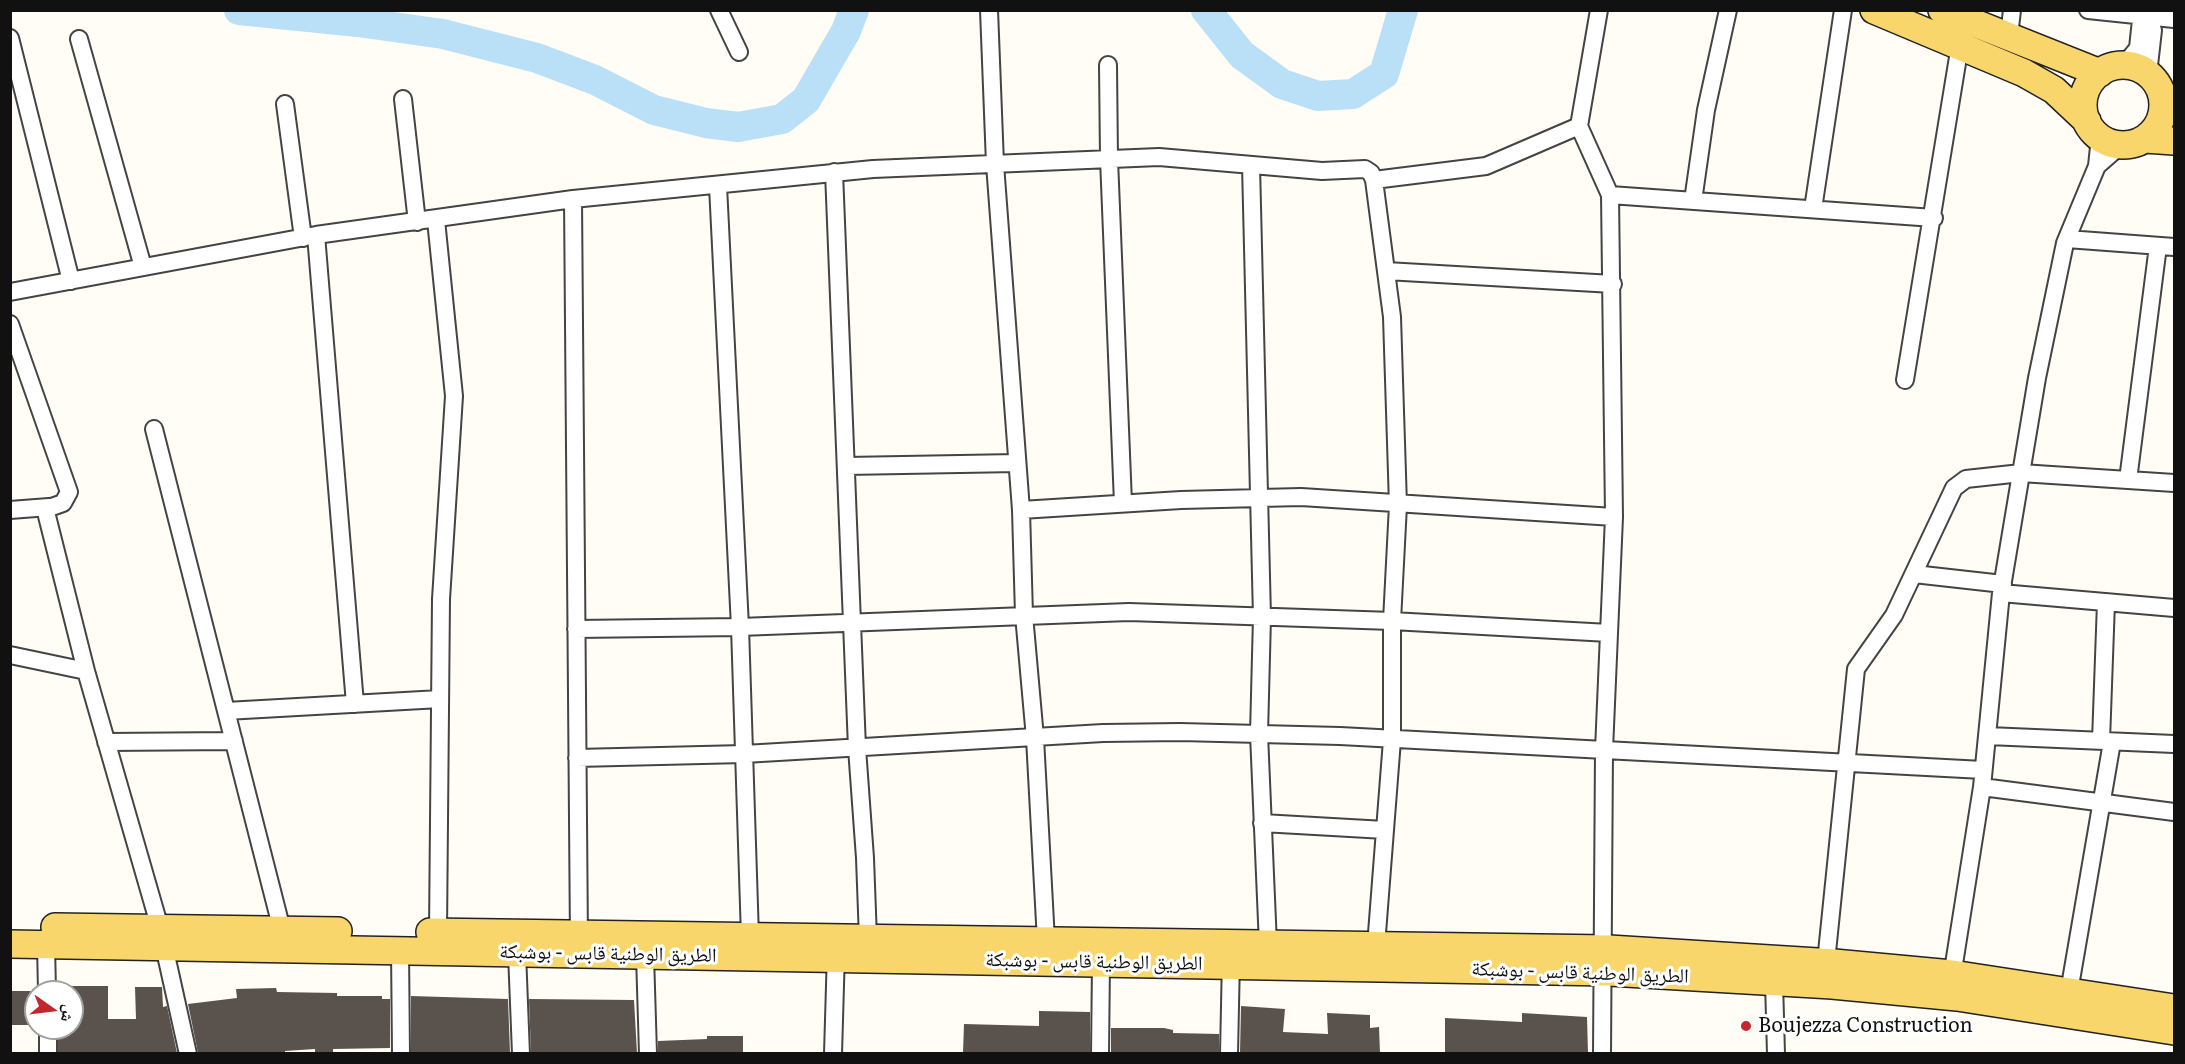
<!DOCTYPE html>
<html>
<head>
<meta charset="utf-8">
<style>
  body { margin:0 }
  #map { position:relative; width:2185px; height:1064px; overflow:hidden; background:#fffdf5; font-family:Literata,"Noto Naskh Arabic",serif }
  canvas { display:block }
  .frame { position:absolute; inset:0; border:12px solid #111; pointer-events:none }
  .north { position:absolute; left:24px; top:980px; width:60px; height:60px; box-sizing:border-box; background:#fff; border:2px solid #a0a0a0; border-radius:50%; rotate:104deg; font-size:16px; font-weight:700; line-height:24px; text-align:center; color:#111 }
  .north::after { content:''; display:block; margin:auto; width:21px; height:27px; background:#c4262e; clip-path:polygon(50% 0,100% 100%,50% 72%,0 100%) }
</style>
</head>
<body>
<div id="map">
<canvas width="2185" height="1064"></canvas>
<div class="frame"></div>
<div class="north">ش</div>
</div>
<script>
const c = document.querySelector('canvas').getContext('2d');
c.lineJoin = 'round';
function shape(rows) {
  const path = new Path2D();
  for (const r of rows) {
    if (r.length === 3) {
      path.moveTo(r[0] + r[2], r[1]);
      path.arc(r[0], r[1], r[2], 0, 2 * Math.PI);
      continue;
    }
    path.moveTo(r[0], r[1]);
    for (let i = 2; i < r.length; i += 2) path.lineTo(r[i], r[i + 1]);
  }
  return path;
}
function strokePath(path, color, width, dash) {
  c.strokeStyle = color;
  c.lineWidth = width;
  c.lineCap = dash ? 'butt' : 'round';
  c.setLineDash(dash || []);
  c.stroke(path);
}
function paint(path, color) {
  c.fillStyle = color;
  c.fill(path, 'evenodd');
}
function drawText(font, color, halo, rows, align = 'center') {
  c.font = font + ' Literata,"Noto Naskh Arabic",serif';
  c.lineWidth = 6;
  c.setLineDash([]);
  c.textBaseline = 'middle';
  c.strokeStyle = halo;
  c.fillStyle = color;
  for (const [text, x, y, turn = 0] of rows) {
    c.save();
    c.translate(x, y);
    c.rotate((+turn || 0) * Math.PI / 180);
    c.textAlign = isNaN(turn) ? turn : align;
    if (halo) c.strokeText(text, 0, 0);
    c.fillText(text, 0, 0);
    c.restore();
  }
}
strokePath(shape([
  [239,10,358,22,443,34,537,58,595,80,654,110,706,123,738,127,782,119,806,100,846,31,854,10],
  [1206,10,1242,55,1282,84,1318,96,1353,94,1384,74,1403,10]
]), '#b9e0f7', 30);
paint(shape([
  [72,986,108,986,108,1019,136,1019,135,987,162,987,163,1007,167,1006,177,1053,58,1053,58,1028,72,1028],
  [276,988,277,992,337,993,337,996,382,996,382,999,390,999,390,1048,333,1049,333,1052,315,1053,315,1049,285,1051,285,1053,198,1053,188,1004,237,998,236,989],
  [10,991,32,991,32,1025,10,1025],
  [411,996,508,999,510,1053,411,1053],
  [529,999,634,1000,637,1053,531,1053],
  [1241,1006,1285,1009,1283,1032,1328,1034,1327,1013,1370,1015,1370,1028,1379,1027,1380,1053,1240,1053],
  [1039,1011,1090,1012,1090,1053,963,1053,964,1024,1039,1026],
  [1522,1013,1587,1017,1588,1053,1445,1053,1445,1018,1522,1022],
  [1111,1028,1164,1028,1173,1030,1173,1033,1219,1034,1219,1053,1111,1053],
  [707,1036,743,1036,743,1053,658,1053,658,1041,707,1039]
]), '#5a524d');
const minor = shape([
  [719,10,739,52],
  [989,10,995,164,1021,510,1024,615,1035,738,1046,941],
  [2088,10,2174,19],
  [2009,36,2012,10],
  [10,38,71,281],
  [79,39,143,267],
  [1108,65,1109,159,1123,503],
  [2124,65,2138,48,2142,10],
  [2148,74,2153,30],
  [403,99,417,222],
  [285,104,303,238],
  [1579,126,1599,10],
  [2100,137,2097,166,2121,145],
  [1251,165,1262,617,1259,734,1268,945],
  [834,172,857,748,865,858,868,939],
  [1374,180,1486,166,1579,126,1610,195,1934,218],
  [718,186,740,627,750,937],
  [573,199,579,942],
  [1693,201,1706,110,1728,10],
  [1813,209,1843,10],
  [436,220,454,396,441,599,438,932],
  [316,235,355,704],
  [2067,239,2174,247],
  [1386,271,1613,284],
  [10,292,316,235,573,199,873,169,1159,157,1322,171,1365,169,1371,173,1374,180,1392,317,1398,505,1392,621,1392,740,1376,946],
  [10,324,69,492,63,503,46,509,47,516,86,671,160,928,188,1054],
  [1905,380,1960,45],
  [154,429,282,930],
  [846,466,1017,463],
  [2128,480,2158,246],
  [10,510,49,507],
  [1021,510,1181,500,1301,497,1614,517],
  [1914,574,2003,584],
  [2001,593,2174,608],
  [576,629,740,627,1129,612,1392,621,1609,633],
  [10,655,86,671],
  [226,711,440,699],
  [1988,736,2174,744],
  [2101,741,2106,602],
  [106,742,234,741],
  [577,758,744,754,1103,733,1180,732,1340,736,1983,770],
  [1982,787,2174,812],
  [1262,823,1385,830],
  [46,944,47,992],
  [400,950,401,1054],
  [517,953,521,1054],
  [645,955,648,1054],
  [1826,962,1856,669,1894,615,1954,488,1966,479,2021,473,2174,483],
  [1774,982,1776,1054],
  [1951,983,1982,787,2001,593,2037,378,2065,243,2097,166],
  [2069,992,2112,742],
  [48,1028,48,1054],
  [833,1054,836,951],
  [1100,1054,1101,963],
  [1229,1054,1231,958],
  [1602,1054,1604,750,1614,517,1610,195]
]);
const primary = shape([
  [1874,10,2024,73,2054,90,2087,121],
  [1942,10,2100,73],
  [2123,105,40],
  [2145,139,2174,141],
  [55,927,338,931],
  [430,932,1609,949,1834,963,1952,974,2174,1008],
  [10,944,1609,972,1832,985,1957,997,2174,1031]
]);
strokePath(minor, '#444', 20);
strokePath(primary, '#222', 30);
strokePath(minor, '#fff', 16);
strokePath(primary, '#f9d66b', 27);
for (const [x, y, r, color] of [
  [1746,1026,6,"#c4262e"]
]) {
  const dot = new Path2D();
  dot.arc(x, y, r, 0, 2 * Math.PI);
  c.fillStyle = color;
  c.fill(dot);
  strokePath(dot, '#fff', 2);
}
drawText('20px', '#111', '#fff', [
  ["الطريق الوطنية قابس - بوشبكة",608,954,1],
  ["الطريق الوطنية قابس - بوشبكة",1094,962,1],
  ["الطريق الوطنية قابس - بوشبكة",1580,973,2]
]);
drawText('20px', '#111', '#fff', [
  ["Boujezza Construction",1758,1026]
], 'left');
</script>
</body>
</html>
